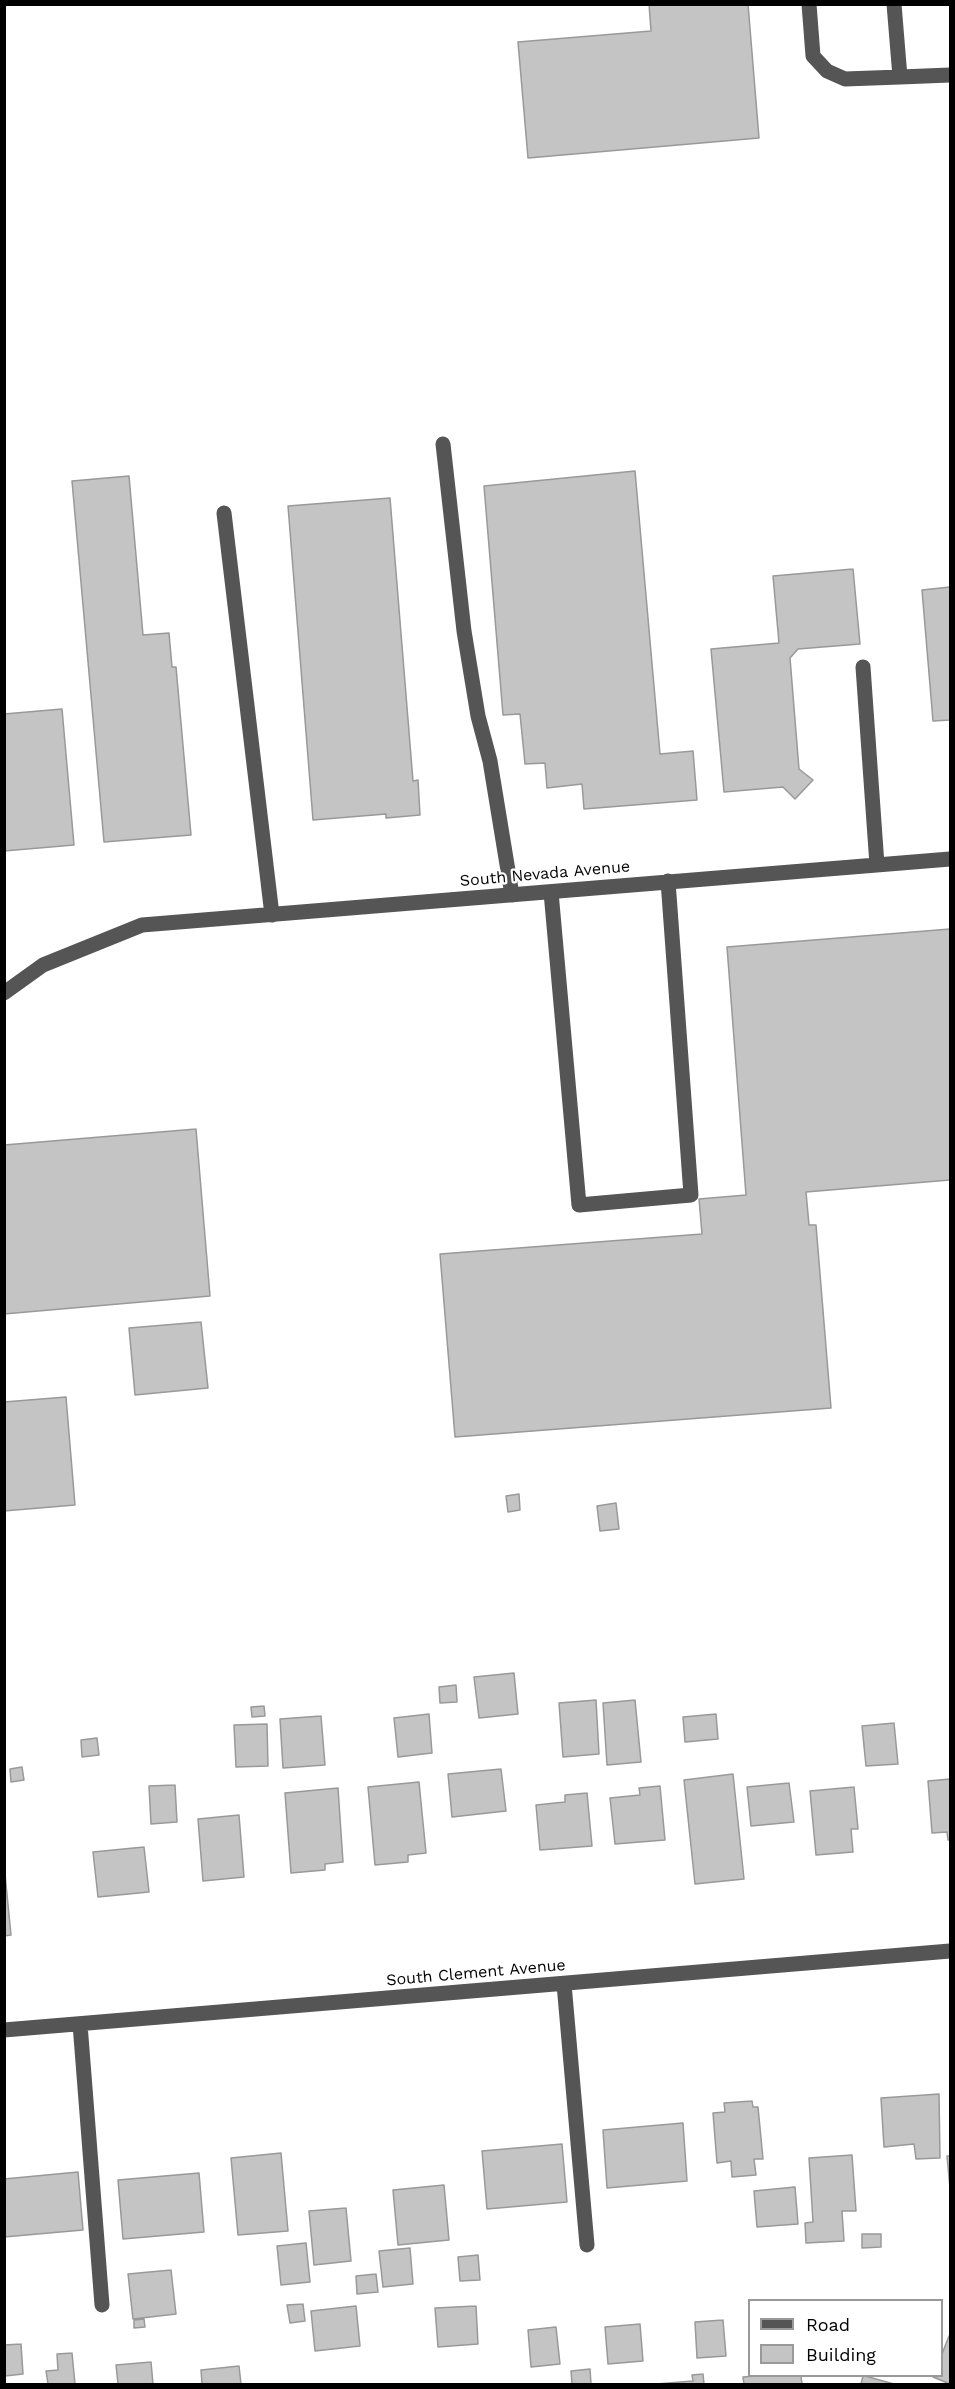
<!DOCTYPE html>
<html>
<head>
<meta charset="utf-8">
<style>
  body { margin:0 }
  #map { position:relative; width:955px; height:2389px; overflow:hidden; background:#fff; font-family:"Work Sans",sans-serif }
  canvas { display:block }
  .frame { position:absolute; inset:0; border:6px solid #000; pointer-events:none }
  .legend { position:absolute; left:748px; top:2299px; width:195px; height:78px; box-sizing:border-box; background:#fff; border:2px solid #999; margin:0; padding:8px 10px; list-style:none; font-size:18px; color:#000 }
  .legend li { display:flex; align-items:center; gap:12px; height:30px }
  .legend b { width:30px; border:2px solid #999 }
</style>
</head>
<body>
<div id="map">
<canvas width="955" height="2389"></canvas>
<div class="frame"></div>
<ul class="legend">
<li><b style="height:8px;background:#555"></b>Road</li>
<li><b style="height:16px;background:#c4c4c4"></b>Building</li>
</ul>
</div>
<script>
const c = document.querySelector('canvas').getContext('2d');
c.lineJoin = 'round';
function paint(path, color) {
  c.fillStyle = color;
  c.fill(path, 'evenodd');
}
function shape(rows) {
  const path = new Path2D();
  for (const r of rows) {
    path.moveTo(r[0], r[1]);
    for (let i = 2; i < r.length; i += 2) path.lineTo(r[i], r[i + 1]);
  }
  return path;
}
function strokePath(path, color, width, dash) {
  c.strokeStyle = color;
  c.lineWidth = width;
  c.lineCap = dash ? 'butt' : 'round';
  c.setLineDash(dash || []);
  c.stroke(path);
}
function drawText(font, color, halo, rows, align = 'center') {
  c.font = font + ' "Work Sans",sans-serif';
  c.lineWidth = 4.5;
  c.setLineDash([]);
  c.textBaseline = 'middle';
  c.strokeStyle = halo;
  c.fillStyle = color;
  for (const [text, x, y, turn = 0] of rows) {
    c.save();
    c.translate(x, y);
    c.rotate((+turn || 0) * Math.PI / 180);
    c.textAlign = isNaN(turn) ? turn : align;
    if (halo) c.strokeText(text, 0, 0);
    c.fillText(text, 0, 0);
    c.restore();
  }
}
const building = shape([
  [649,4,748,4,759,138,528,158,518,42,651,31,649,4],
  [635,471,660,754,693,751,697,800,584,809,582,784,547,788,545,763,525,764,520,714,503,715,484,486,635,471],
  [129,476,143,635,169,633,172,667,176,667,191,835,104,842,72,481,129,476],
  [390,498,413,781,418,780,420,815,386,818,386,814,313,820,288,506,390,498],
  [853,569,860,644,798,649,790,658,799,769,813,780,795,799,783,787,724,792,711,649,779,643,773,576,853,569],
  [950,587,950,720,933,721,922,590,950,587],
  [62,709,74,845,4,851,4,714,62,709],
  [950,929,950,1180,806,1192,809,1225,816,1225,831,1408,455,1437,440,1254,702,1234,699,1199,746,1195,727,947,950,929],
  [196,1129,210,1296,4,1314,4,1145,196,1129],
  [201,1322,208,1388,135,1395,129,1328,201,1322],
  [66,1397,75,1505,4,1511,4,1402,66,1397],
  [519,1494,520,1510,508,1512,506,1496,519,1494],
  [616,1503,619,1529,600,1531,597,1506,616,1503],
  [514,1673,518,1714,479,1718,474,1677,514,1673],
  [456,1685,457,1702,440,1703,439,1687,456,1685],
  [596,1700,599,1754,563,1757,559,1703,596,1700],
  [635,1700,641,1762,607,1765,603,1703,635,1700],
  [264,1706,265,1716,252,1717,251,1707,264,1706],
  [429,1714,432,1753,398,1757,394,1718,429,1714],
  [716,1714,718,1739,685,1742,683,1717,716,1714],
  [321,1716,325,1765,283,1768,280,1719,321,1716],
  [894,1723,898,1764,866,1766,862,1726,894,1723],
  [267,1724,268,1766,236,1767,234,1725,267,1724],
  [97,1738,99,1755,82,1757,81,1740,97,1738],
  [22,1767,24,1780,11,1782,10,1769,22,1767],
  [501,1769,506,1811,452,1817,448,1774,501,1769],
  [733,1774,744,1879,695,1884,684,1780,733,1774],
  [950,1779,950,1840,948,1840,947,1832,932,1833,928,1781,950,1779],
  [419,1782,426,1853,408,1855,408,1862,375,1865,368,1787,419,1782],
  [789,1783,794,1822,751,1826,747,1787,789,1783],
  [175,1785,177,1822,151,1824,149,1786,175,1785],
  [660,1786,665,1840,615,1844,610,1798,640,1795,639,1788,660,1786],
  [854,1787,858,1829,851,1829,853,1852,816,1855,810,1791,854,1787],
  [338,1788,343,1862,325,1864,325,1870,291,1873,285,1793,338,1788],
  [587,1793,592,1846,540,1850,536,1805,565,1802,565,1795,587,1793],
  [239,1815,244,1877,203,1881,198,1819,239,1815],
  [144,1847,149,1892,98,1897,93,1852,144,1847],
  [4,1864,11,1935,4,1936,4,1864],
  [939,2094,940,2158,916,2159,914,2144,884,2147,881,2098,939,2094],
  [752,2101,753,2107,758,2107,763,2159,754,2159,756,2175,732,2177,731,2161,717,2163,713,2113,725,2112,724,2103,752,2101],
  [683,2123,687,2181,607,2188,603,2130,683,2123],
  [562,2144,567,2202,487,2209,482,2151,562,2144],
  [281,2153,288,2231,238,2235,231,2158,281,2153],
  [852,2155,856,2211,842,2211,844,2241,806,2243,805,2223,813,2222,809,2158,852,2155],
  [947,2156,950,2156,950,2188,947,2156],
  [78,2172,83,2230,4,2237,4,2179,78,2172],
  [199,2173,204,2232,123,2239,118,2180,199,2173],
  [444,2185,449,2240,398,2245,393,2190,444,2185],
  [795,2187,798,2224,757,2227,754,2191,795,2187],
  [346,2208,351,2261,314,2265,309,2211,346,2208],
  [862,2234,881,2234,881,2247,862,2248,862,2234],
  [306,2243,310,2282,281,2285,277,2246,306,2243],
  [410,2248,413,2284,383,2287,379,2251,410,2248],
  [478,2255,480,2280,460,2281,458,2257,478,2255],
  [171,2270,176,2314,133,2319,128,2274,171,2270],
  [376,2274,378,2292,357,2294,356,2276,376,2274],
  [303,2304,305,2321,290,2323,287,2305,303,2304],
  [356,2306,360,2346,315,2351,311,2311,356,2306],
  [476,2306,478,2344,438,2347,435,2308,476,2306],
  [144,2319,145,2327,134,2328,134,2320,144,2319],
  [723,2320,726,2356,697,2358,695,2322,723,2320],
  [640,2324,643,2361,608,2364,605,2327,640,2324],
  [556,2327,560,2364,531,2367,528,2330,556,2327],
  [949,2336,950,2337,950,2384,933,2377,942,2376,942,2354,949,2336],
  [21,2344,23,2374,5,2376,4,2345,21,2344],
  [72,2353,75,2384,48,2384,46,2371,58,2370,57,2354,72,2353],
  [151,2362,153,2384,118,2384,116,2365,151,2362],
  [239,2366,241,2384,202,2384,201,2370,239,2366],
  [590,2369,591,2384,572,2384,571,2371,590,2369],
  [703,2374,704,2384,656,2384,693,2381,692,2375,703,2374],
  [755,2376,801,2376,802,2384,744,2384,743,2377,755,2376],
  [863,2376,865,2376,894,2384,861,2384,863,2376]
]);
paint(building, '#c4c4c4');
strokePath(building, '#999', 1.5);
strokePath(shape([
  [809,4,813,56,827,71,845,79,900,77],
  [894,4,900,77,950,75],
  [443,444,464,631,478,716,490,761,512,895],
  [224,513,272,915],
  [863,667,877,865],
  [551,892,579,1205,691,1195,668,881],
  [4,993,43,965,142,925,950,859],
  [564,1984,587,2245],
  [80,2024,102,2305],
  [4,2030,950,1951]
]), '#555', 15);
drawText('16px', '#000', '#fff', [
  ["South Nevada Avenue",545,874,-5],
  ["South Clement Avenue",476,1973,-5]
]);
</script>
</body>
</html>
